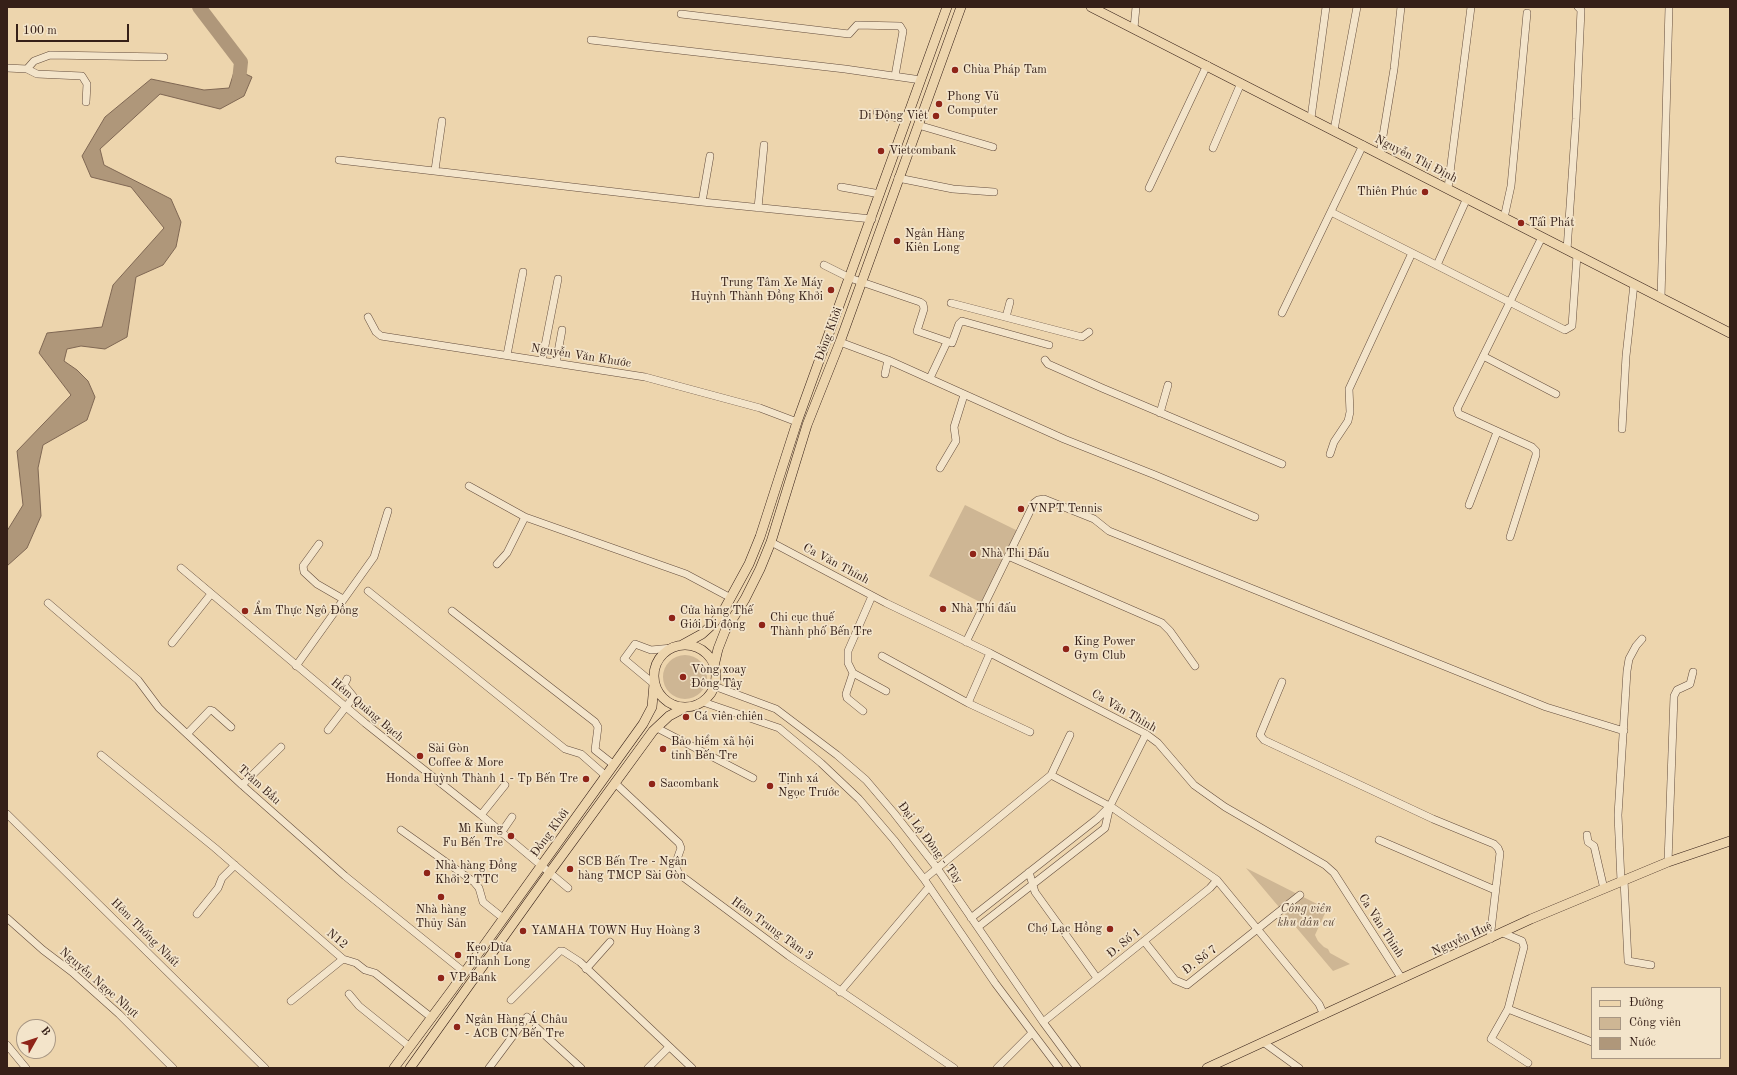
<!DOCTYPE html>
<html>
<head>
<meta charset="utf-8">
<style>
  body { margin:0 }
  #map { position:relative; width:1737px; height:1075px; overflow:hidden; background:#edd5ad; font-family:"Old Standard TT",serif }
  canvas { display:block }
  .frame { position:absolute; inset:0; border:8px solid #362018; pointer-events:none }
  .legend { position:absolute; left:1591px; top:987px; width:130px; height:72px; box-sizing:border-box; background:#f3e4ca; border:1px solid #a79683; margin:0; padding:5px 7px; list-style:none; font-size:12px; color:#362018 }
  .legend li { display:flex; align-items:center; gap:8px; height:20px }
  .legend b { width:20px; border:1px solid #a79683 }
  .north { position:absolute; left:16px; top:1019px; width:40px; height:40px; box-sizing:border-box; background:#f3e4ca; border:1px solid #a79683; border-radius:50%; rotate:51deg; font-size:11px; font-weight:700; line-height:16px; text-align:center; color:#362018 }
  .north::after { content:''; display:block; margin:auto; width:14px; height:18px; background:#8f2418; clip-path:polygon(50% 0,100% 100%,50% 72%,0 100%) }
  .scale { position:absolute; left:16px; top:24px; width:113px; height:18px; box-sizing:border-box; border:2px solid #362018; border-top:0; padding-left:5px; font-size:12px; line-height:14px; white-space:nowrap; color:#362018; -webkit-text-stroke:3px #f3e4ca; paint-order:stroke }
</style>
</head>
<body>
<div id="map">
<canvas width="1737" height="1075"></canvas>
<div class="frame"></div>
<ul class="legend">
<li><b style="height:5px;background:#edd5ad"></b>Đường</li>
<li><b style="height:11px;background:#ceb694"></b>Công viên</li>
<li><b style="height:11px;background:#af977a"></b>Nước</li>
</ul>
<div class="north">B</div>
<div class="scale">100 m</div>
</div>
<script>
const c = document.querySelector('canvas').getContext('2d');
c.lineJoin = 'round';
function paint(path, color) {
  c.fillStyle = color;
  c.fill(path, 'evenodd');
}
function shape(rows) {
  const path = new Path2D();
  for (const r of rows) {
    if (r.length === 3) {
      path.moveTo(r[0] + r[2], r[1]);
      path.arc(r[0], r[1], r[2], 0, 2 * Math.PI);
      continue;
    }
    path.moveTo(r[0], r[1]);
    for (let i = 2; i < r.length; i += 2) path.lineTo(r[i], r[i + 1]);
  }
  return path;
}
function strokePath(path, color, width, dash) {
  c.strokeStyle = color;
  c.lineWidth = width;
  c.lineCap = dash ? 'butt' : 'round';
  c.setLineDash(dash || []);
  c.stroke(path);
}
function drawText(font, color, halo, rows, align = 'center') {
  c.font = font + ' "Old Standard TT",serif';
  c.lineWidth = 3.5;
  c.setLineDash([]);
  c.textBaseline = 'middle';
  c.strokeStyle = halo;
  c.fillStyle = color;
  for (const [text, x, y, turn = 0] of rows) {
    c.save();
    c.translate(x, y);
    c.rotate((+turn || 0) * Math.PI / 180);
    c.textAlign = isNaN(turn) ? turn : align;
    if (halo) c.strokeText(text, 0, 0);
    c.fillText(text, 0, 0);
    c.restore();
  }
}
paint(shape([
  [965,505,1018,531,982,603,929,576],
  [685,677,22],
  [1246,868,1327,909,1315,935,1318,941,1324,947,1328,949,1330,953,1350,964,1333,971]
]), '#ceb694');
const water = shape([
  [235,69,252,77,244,96,220,109,160,94,100,149,104,165,171,199,181,222,176,247,163,265,136,277,127,337,105,349,81,346,67,349,64,361,77,370,88,381,95,397,87,420,43,445,38,468,41,516,27,548,7,566,7,531,23,505,17,451,71,395,39,353,47,333,102,327,113,285,164,228,131,187,91,177,82,156,105,117,151,79,204,90,229,88,235,69]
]);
paint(water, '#af977a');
strokePath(water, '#7f6753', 1);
strokePath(shape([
  [199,7,241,62,238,90]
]), '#af977a', 14);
const minor = shape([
  [681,14,849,34,857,25,900,26,903,31,895,76],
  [1134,28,1136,7],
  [591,40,845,69,921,80],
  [7,68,27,69,34,61,50,55,164,57],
  [27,69,37,74,82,76,87,84,86,102],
  [877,112,906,121],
  [1311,118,1326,7],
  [918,125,993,147],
  [1334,130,1357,7],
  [1213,148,1241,83],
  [1380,154,1394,69,1401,7],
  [339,160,702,202,872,219],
  [435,170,442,121],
  [898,178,953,189,994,192],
  [841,187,880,194],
  [1149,188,1207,65],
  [1448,188,1471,7],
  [702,202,710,156],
  [758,208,764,145],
  [1331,212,1565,330,1572,326,1577,255],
  [1504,218,1511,186,1527,13],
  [1567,250,1576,119,1581,10,1578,7],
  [824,265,850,278,920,302,923,304,924,309,917,331,952,343,959,324,962,321,1049,345],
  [1437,265,1467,198],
  [1661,298,1669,7],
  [951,303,1082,337,1089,332],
  [1282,313,1363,145],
  [368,317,376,332,381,336,645,377,760,408,797,422],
  [1006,317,1010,302],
  [840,342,888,360,1064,439,1155,475,1255,517],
  [507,355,523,272],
  [1483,356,1556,394],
  [1045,360,1048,364,1102,388,1282,464],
  [542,361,558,279],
  [556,363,562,330],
  [885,374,888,360],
  [930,378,947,342],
  [1160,413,1168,385],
  [1622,429,1626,356,1634,284],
  [1330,454,1334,442,1348,421,1350,412,1349,389,1412,253],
  [940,468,956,441,954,427,964,395],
  [469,486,525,517,686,574,731,598],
  [1469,505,1497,432],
  [1510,537,1536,455,1536,451,1532,447,1459,414,1457,409,1542,237],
  [771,542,886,603,990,653,1146,734,1158,743,1194,785,1225,807,1325,865,1334,873,1402,979],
  [319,544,303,566,304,572,317,584,343,599],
  [1008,556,1162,623,1170,631,1195,666],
  [497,564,507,553,525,517],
  [181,568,365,723,481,815,568,888],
  [368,591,565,749,581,754,606,776],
  [872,596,848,651,848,663,853,673,886,691],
  [48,603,138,680,159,708,242,785,345,876,464,972],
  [452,611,595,722,598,727,595,750,614,765],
  [966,642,1034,503,1038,500,1044,499,1094,519,1109,531,1546,707,1624,731],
  [172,643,211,594],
  [882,656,968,703,1030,732],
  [296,666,374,557,388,511],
  [853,673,846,694,847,698,863,711],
  [1282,682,1260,735,1264,740,1433,819,1494,844,1498,848,1500,853,1490,939],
  [654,684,624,659,635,644,651,650,672,648],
  [714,686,776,709,837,755,866,780,894,813,937,868,1043,1022,1077,1068],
  [703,702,779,728,821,763,859,799,894,840,924,879,995,983,1059,1068],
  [968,703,990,653],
  [657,728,753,778],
  [328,730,352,699,353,696,344,685,347,679],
  [188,733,210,710,213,711,231,727],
  [101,755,215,848,343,959,356,963,365,970,375,973,432,1018],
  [1051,775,1113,808,1217,880,1319,1004,1324,1015],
  [615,783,679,843,681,848,675,865,679,874,789,956,954,1068],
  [242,785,281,747],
  [7,814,265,1068],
  [481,815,505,785],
  [401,830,474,882,479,888,483,902,503,918],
  [501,833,512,817],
  [1587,835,1588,842,1594,846,1595,850,1604,889],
  [1379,840,1495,890],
  [1668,862,1674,696,1677,690,1690,684,1693,672],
  [1029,872,1035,892,1097,978],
  [924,879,1051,775,1070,735],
  [1624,880,1628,961,1651,965],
  [1621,881,1618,815,1627,671,1629,659,1636,646,1642,639],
  [197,914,218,888,222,878,235,865],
  [7,918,43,950,72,972,119,1014,173,1068],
  [971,918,1097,819,1110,806],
  [978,927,1105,828,1110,806,1146,734],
  [1503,933,1522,941,1524,947,1508,1009,1592,1042],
  [1144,941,1175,980,1187,985,1300,895],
  [586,969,610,942],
  [840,992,929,887],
  [349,994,359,1006,410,1047],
  [511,1000,560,951,563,951,580,962,692,1068],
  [291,1001,343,959],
  [1508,1009,1491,1039,1528,1063],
  [1043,1022,1210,888,1217,880],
  [536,1027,581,1068],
  [1263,1042,1299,1068],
  [7,1045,26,1068],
  [489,1068,527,1017],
  [648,1068,669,1047],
  [997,1068,1032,1033]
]);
const major = shape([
  [1091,7,1730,333],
  [682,645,702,634,713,624,725,608,749,564,760,537,797,422,947,7],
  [685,676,31],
  [714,666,718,649,725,631,745,599,760,569,771,542,807,425,840,342,961,7],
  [394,1068,452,990,643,724,652,707,654,684],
  [410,1068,550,872,653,731,669,716,684,708],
  [1207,1068,1531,919,1668,862,1730,841]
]);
strokePath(minor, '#644d3d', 8);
strokePath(major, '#362018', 10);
strokePath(minor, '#f3e4ca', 7);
strokePath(major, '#edd5ad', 9);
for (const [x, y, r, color] of [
  [955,70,4,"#8f2418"],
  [939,104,4,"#8f2418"],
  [936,116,4,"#8f2418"],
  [881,151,4,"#8f2418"],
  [1425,192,4,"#8f2418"],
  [1521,223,4,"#8f2418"],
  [897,241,4,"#8f2418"],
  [831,290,4,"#8f2418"],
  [1021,509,4,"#8f2418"],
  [973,554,4,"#8f2418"],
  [943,609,4,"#8f2418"],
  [245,611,4,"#8f2418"],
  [672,618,4,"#8f2418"],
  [762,625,4,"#8f2418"],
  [1066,649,4,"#8f2418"],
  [683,677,4,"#8f2418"],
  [686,717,4,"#8f2418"],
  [663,749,4,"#8f2418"],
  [420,756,4,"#8f2418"],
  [586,779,4,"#8f2418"],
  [652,784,4,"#8f2418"],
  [770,786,4,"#8f2418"],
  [511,836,4,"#8f2418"],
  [570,869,4,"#8f2418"],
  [427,873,4,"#8f2418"],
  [441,897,4,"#8f2418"],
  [1110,929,4,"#8f2418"],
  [523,931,4,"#8f2418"],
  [458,955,4,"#8f2418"],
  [441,978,4,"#8f2418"],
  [457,1027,4,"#8f2418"]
]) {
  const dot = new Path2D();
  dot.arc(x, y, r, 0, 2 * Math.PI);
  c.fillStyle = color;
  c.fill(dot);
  strokePath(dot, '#f3e4ca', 1.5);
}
drawText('12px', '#362018', '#f3e4ca', [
  ["Chùa Pháp Tam",963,70],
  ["Phong Vũ",947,97],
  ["Computer",947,111],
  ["Di Động Việt",928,116,"right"],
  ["Vietcombank",889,151],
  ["Thiên Phúc",1417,192,"right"],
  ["Tấi Phát",1529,223],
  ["Ngân Hàng",905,234],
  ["Kiên Long",905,248],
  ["Trung Tâm Xe Máy",823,283,"right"],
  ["Huỳnh Thành Đồng Khởi",823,297,"right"],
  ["VNPT Tennis",1029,509],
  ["Nhà Thi Đấu",981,554],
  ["Nhà Thi đấu",951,609],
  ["Ẩm Thực Ngô Đồng",253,611],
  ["Cửa hàng Thế",680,611],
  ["Giới Di động",680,625],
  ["Chi cục thuế",770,618],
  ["Thành phố Bến Tre",770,632],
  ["King Power",1074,642],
  ["Gym Club",1074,656],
  ["Vòng xoay",691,670],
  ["Đông Tây",691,684],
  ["Cá viên chiên",694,717],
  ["Bảo hiểm xã hội",671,742],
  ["tỉnh Bến Tre",671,756],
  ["Sài Gòn",428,749],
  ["Coffee & More",428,763],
  ["Honda Huỳnh Thành 1 - Tp Bến Tre",578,779,"right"],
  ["Tịnh xá",778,779],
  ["Ngọc Trước",778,793],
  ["Sacombank",660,784],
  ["Mì Kung",503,829,"right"],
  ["Fu Bến Tre",503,843,"right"],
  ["SCB Bến Tre - Ngân",578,862],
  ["hàng TMCP Sài Gòn",578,876],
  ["Nhà hàng Đồng",435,866],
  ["Khởi 2 TTC",435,880],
  ["Nhà hàng",441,910,"center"],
  ["Thủy Sản",441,924,"center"],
  ["Chợ Lạc Hồng",1102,929,"right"],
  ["YAMAHA TOWN Huy Hoàng 3",531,931],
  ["Kẹo Dừa",466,948],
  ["Thanh Long",466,962],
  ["VP Bank",449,978],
  ["Ngân Hàng Á Châu",465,1020],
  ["- ACB CN Bến Tre",465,1034]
], 'left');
drawText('12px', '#362018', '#f3e4ca', [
  ["Nguyễn Thị Định",1416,159,27],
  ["Đồng Khởi",829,334,-70],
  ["Nguyễn Văn Khước",581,356,9],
  ["Ca Văn Thỉnh",836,564,28],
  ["Hẻm Quảng Bạch",367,710,40],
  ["Ca Văn Thỉnh",1124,711,30],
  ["Trâm Bầu",259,785,42],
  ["Đồng Khởi",550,833,-54],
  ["Đại Lộ Đông - Tây",930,843,53],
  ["Ca Văn Thỉnh",1381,926,57],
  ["Hẻm Trung Tâm 3",772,929,36],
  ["Hẻm Thống Nhất",145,933,45],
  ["N12",337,939,40],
  ["Nguyễn Huệ",1462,939,-25],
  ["Đ. Số 1",1124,943,-39],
  ["Đ. Số 7",1200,960,-37],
  ["Nguyễn Ngọc Nhựt",99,983,41]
]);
drawText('italic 12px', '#5c4637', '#f3e4ca', [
  ["Công viên",1306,909],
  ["khu dân cư",1306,923]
]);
</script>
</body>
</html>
